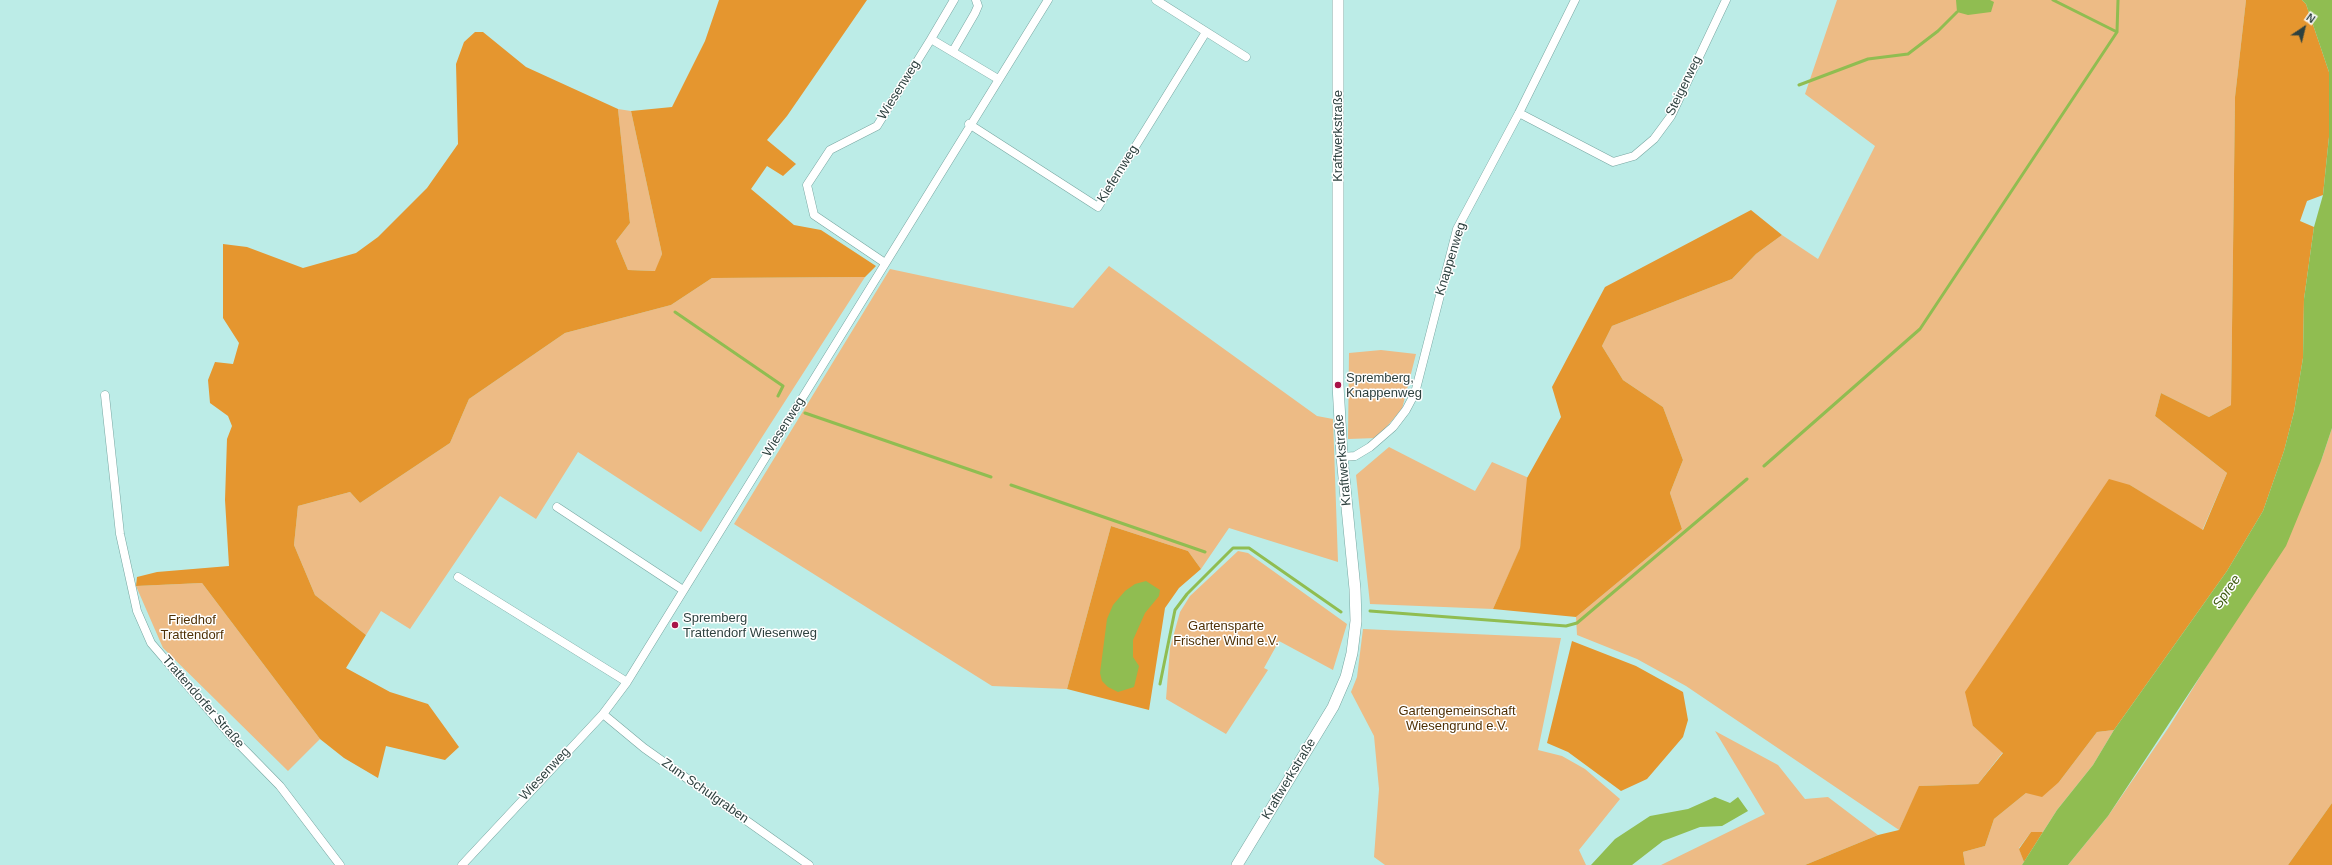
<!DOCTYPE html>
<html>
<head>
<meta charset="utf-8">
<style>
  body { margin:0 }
  #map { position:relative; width:2332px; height:865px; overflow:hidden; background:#bcece7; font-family:Helvetica,sans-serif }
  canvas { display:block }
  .north { position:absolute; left:2284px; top:8px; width:40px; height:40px; -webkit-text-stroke:3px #fff; paint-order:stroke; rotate:35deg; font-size:11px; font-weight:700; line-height:16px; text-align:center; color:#2e413f }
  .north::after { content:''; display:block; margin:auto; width:14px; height:18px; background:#2e413f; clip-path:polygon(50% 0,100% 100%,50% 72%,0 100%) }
</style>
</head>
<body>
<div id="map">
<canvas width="2332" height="865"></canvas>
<div class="north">N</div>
</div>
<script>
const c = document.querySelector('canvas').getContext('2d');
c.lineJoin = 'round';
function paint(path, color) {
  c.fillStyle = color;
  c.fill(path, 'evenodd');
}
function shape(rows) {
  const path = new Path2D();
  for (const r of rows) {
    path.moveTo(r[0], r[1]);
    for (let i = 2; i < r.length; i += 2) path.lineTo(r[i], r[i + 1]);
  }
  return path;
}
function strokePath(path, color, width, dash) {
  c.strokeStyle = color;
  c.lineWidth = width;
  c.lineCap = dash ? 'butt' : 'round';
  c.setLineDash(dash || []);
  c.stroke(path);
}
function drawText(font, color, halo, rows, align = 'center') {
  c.font = font + ' Helvetica,sans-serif';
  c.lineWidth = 3;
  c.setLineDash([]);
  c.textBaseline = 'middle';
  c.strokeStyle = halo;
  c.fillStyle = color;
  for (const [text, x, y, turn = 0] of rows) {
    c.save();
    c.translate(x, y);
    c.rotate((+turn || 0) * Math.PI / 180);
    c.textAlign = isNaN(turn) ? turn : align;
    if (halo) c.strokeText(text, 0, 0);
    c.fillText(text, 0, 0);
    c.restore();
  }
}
paint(shape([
  [1837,0,2246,0,2235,97,2231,405,2209,417,2161,393,2155,416,2227,473,2202,531,2130,485,1973,726,2003,752,1978,784,1920,786,1899,830,1686,686,1637,659,1577,635,1576,617,1682,529,1670,493,1683,460,1663,407,1623,380,1602,346,1612,326,1732,279,1756,254,1782,235,1818,259,1875,146,1805,94],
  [618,109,631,111,662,254,656,271,628,270,616,241,630,223],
  [1109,266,1317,416,1333,419,1338,562,1229,528,1201,569,1188,551,1111,526,1067,689,992,686,734,524,890,269,1073,308],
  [865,277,701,532,578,452,536,519,500,496,410,629,381,611,366,635,315,595,294,545,298,506,350,492,360,503,450,443,469,399,565,333,671,305,712,278],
  [1381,350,1416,354,1402,409,1377,438,1348,439,1349,353],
  [2332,428,2332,803,2288,865,2068,865,2108,816,2169,727,2227,633,2321,461],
  [1389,447,1475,491,1492,462,1529,478,1520,549,1493,609,1370,604,1356,475],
  [1238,551,1248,553,1347,624,1333,670,1279,641,1264,668,1268,670,1226,734,1166,699,1170,648,1180,612,1190,596],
  [202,583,320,739,288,771,163,648,136,586],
  [1363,629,1561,638,1538,750,1562,756,1585,769,1620,799,1579,850,1586,865,1385,865,1374,857,1379,789,1374,736,1351,692,1357,677],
  [2114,730,2093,765,2057,810,2043,832,2031,832,2019,848,2024,862,2022,865,1965,865,1963,852,1985,846,1994,819,2026,793,2059,782,2097,732],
  [1715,731,1778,765,1805,799,1828,797,1878,835,1805,865,1661,865,1765,814]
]), '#edbb85');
paint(shape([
  [719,0,867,0,787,116,767,140,796,164,783,176,767,166,751,189,794,225,821,230,876,266,865,277,712,278,671,305,565,333,469,399,450,443,360,503,350,492,298,506,294,545,315,595,366,635,346,668,390,692,428,704,459,747,445,760,386,746,378,778,344,758,320,739,202,583,136,586,137,577,157,572,229,566,225,500,227,439,232,426,228,416,210,403,208,380,215,362,233,364,239,343,223,318,223,244,247,247,303,268,356,253,378,237,427,188,458,144,456,64,464,42,475,32,483,32,526,67,618,109,630,223,616,241,628,270,655,271,662,254,631,111,672,107,705,41],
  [2246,0,2302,0,2306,4,2329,72,2329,137,2323,195,2307,201,2300,221,2314,227,2304,299,2303,358,2294,412,2284,451,2263,511,2227,571,2114,730,2097,732,2059,782,2042,797,2026,793,1994,819,1985,846,1963,852,1965,865,1805,865,1878,835,1899,830,1919,786,1978,784,2003,753,1973,726,1965,692,2109,479,2130,485,2203,530,2227,473,2155,416,2161,393,2209,417,2231,405,2235,97],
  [1751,210,1782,235,1756,254,1732,279,1612,326,1602,346,1623,380,1663,407,1683,460,1670,493,1682,529,1576,617,1493,609,1520,548,1527,478,1561,417,1552,387,1605,287],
  [1111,526,1188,551,1201,569,1179,588,1165,608,1149,710,1067,689],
  [1572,641,1636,666,1683,692,1688,720,1683,737,1647,779,1621,791,1568,752,1547,743],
  [2332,803,2332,865,2288,865],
  [2031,832,2043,832,2024,862,2019,849]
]), '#e5962f');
paint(shape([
  [1956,0,1990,0,1994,2,1991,12,1968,15,1957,12],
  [2302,0,2332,0,2332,428,2321,461,2286,546,2108,816,2068,865,2022,865,2057,810,2093,765,2114,730,2227,571,2263,511,2284,451,2294,412,2303,358,2304,299,2314,227,2323,195,2329,137,2329,72,2306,4],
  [1146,581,1160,590,1159,596,1145,613,1133,640,1133,657,1139,666,1134,687,1118,692,1108,687,1102,681,1100,673,1107,619,1113,605,1125,591,1135,584],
  [1715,797,1730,803,1738,797,1748,811,1722,826,1700,827,1663,841,1632,865,1591,865,1615,839,1650,816,1688,809]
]), '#90bd51');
strokePath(shape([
  [2053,0,2117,32],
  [1799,85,1868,59,1908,54,1938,31,1957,12],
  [675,312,783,386,778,396],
  [805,413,991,477],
  [1764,466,1920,329,2117,32,2118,0],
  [1011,485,1205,552],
  [1370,611,1566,626,1577,623,1747,479],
  [1160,684,1175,610,1187,594,1233,548,1249,548,1341,612]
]), '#90bd51', 3);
const minor = shape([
  [1156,0,1246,57],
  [931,39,954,0],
  [953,51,975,13,978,6,976,0],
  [1519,113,1613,162,1634,156,1654,139,1671,116,1726,0],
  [969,124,1098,207,1206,32],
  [885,263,814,215,807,185,830,150,877,126,931,39,998,79],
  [105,395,120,534,137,611,151,643,232,737,280,786,340,865],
  [1342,457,1355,456,1370,447,1393,427,1406,410,1415,393,1457,229,1519,113,1575,0],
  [557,507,683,590],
  [458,577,627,682],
  [603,714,644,748,809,865],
  [462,865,603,714,627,682,1048,0]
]);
const secondary = shape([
  [1237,865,1333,707,1346,677,1352,653,1356,621,1355,589,1342,457,1338,385,1338,0]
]);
strokePath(minor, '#77a6a1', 9);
strokePath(secondary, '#77a6a1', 12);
strokePath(minor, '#fff', 8);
strokePath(secondary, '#fff', 11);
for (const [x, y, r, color] of [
  [1338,385,4,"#a81348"],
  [675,625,4,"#a81348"]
]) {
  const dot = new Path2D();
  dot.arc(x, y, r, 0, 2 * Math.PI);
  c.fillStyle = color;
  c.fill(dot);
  strokePath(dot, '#fff', 1.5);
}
drawText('13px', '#2e413f', '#fff', [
  ["Steigerweg",1684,86,-64],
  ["Wiesenweg",899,90,-58],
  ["Kraftwerkstraße",1338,136,-90],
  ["Kiefernweg",1118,174,-58],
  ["Knappenweg",1451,259,-73],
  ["Wiesenweg",784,427,-58],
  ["Kraftwerkstraße",1343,460,-95],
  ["Trattendorfer Straße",203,702,49],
  ["Wiesenweg",545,774,-47],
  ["Kraftwerkstraße",1289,779,-59],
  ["Zum Schulgraben",705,791,35]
]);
drawText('13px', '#2e413f', '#fff', [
  ["Spremberg,",1346,378],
  ["Knappenweg",1346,393],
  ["Spremberg",683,618],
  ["Trattendorf Wiesenweg",683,633]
], 'left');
drawText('13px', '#4f3005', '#fff', [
  ["Friedhof",192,620],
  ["Trattendorf",192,635],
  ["Gartensparte",1226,626],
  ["Frischer Wind e.V.",1226,641],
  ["Gartengemeinschaft",1457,711],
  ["Wiesengrund e.V.",1457,726]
]);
drawText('italic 14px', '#415d12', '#fff', [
  ["Spree",2227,592,-55]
]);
</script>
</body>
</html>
